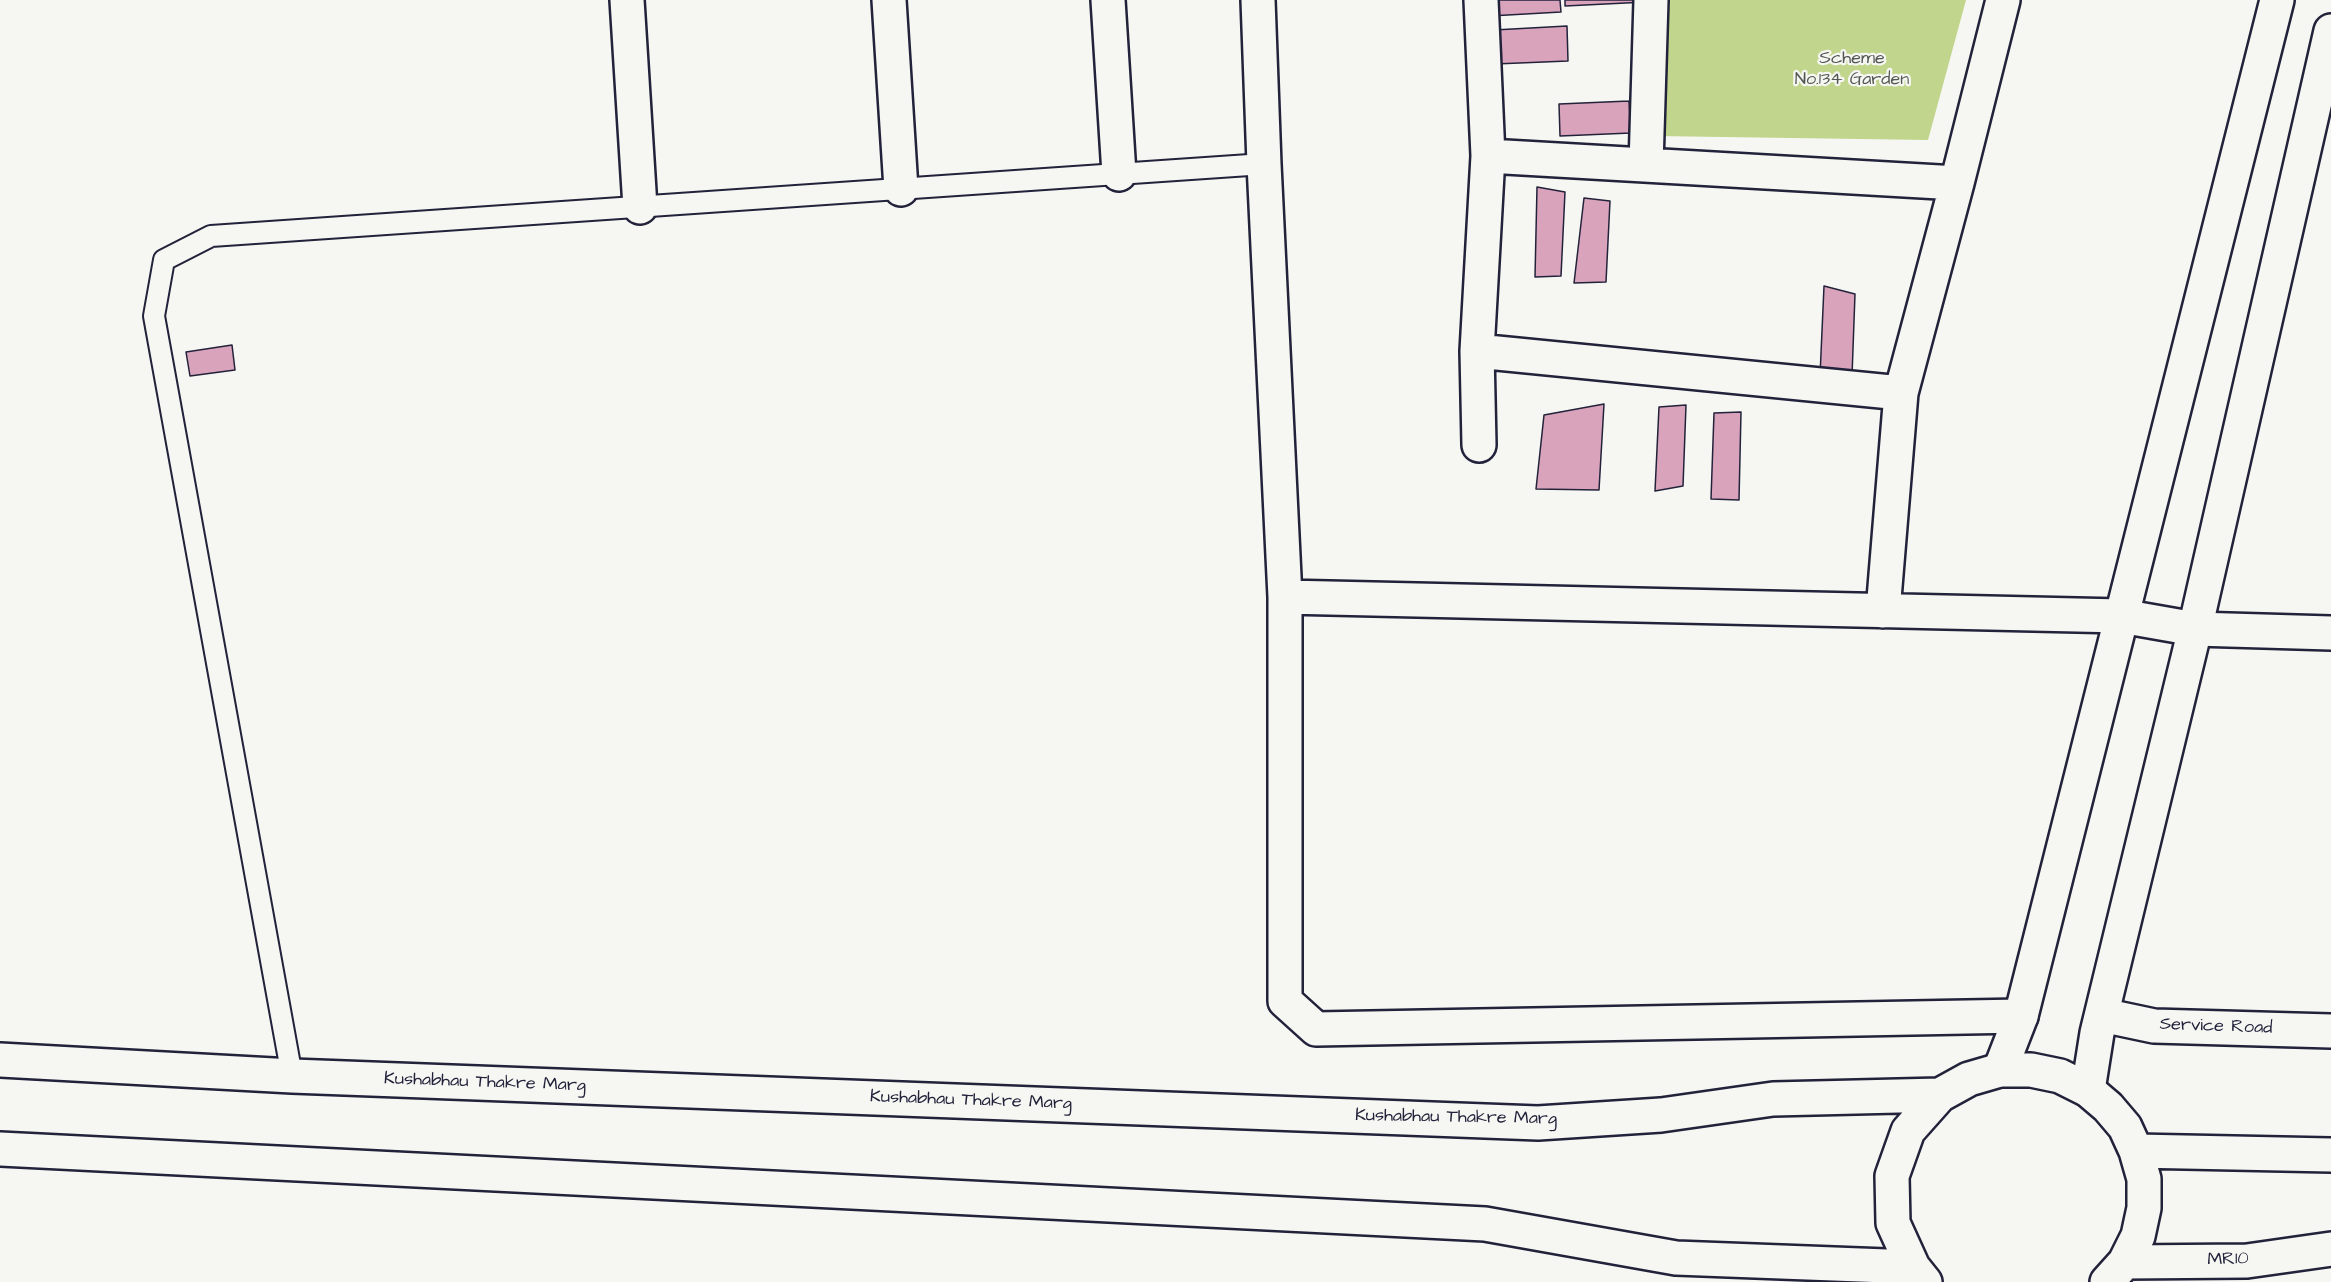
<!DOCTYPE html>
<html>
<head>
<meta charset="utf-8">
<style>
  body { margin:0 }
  canvas { display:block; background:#f6f6f2 }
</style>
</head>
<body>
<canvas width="2331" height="1282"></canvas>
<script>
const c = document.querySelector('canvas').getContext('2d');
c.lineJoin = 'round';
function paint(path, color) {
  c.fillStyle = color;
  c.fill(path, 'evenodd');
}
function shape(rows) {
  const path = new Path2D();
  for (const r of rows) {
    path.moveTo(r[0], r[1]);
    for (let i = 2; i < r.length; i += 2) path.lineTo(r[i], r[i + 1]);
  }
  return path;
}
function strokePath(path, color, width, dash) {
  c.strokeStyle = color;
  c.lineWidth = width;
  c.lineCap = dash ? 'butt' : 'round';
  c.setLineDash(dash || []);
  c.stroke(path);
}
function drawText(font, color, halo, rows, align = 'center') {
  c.font = font + ' "Architects Daughter",sans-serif';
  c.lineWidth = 4.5;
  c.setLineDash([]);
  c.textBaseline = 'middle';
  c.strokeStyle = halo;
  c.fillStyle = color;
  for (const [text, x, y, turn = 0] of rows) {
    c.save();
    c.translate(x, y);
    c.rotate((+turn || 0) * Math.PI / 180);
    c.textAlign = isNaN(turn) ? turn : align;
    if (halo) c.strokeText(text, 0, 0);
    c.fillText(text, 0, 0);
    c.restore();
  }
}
paint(shape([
  [1659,0,1966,0,1928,140,1655,136]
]), '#c1d68c');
const building = shape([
  [1490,0,1560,0,1561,12,1490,16,1490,0],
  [1565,0,1646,0,1646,2,1565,6,1565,0],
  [1567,26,1568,61,1495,64,1494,30,1567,26],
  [1629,101,1631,133,1560,136,1559,104,1629,101],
  [1537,187,1565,192,1561,276,1535,277,1537,187],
  [1584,198,1610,201,1606,282,1574,283,1584,198],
  [1824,286,1855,294,1852,376,1820,376,1824,286],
  [232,345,235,370,190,376,186,352,232,345],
  [1604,404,1599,490,1536,489,1544,415,1604,404],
  [1686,405,1683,486,1655,491,1659,407,1686,405],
  [1741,412,1739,500,1711,499,1714,413,1741,412]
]);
paint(building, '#d9a3bc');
strokePath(building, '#22223b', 1.5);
const service = shape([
  [292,1076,154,316,164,260,211,236,1264,164]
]);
const minor = shape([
  [627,0,640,207],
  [889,0,901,189],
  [1108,0,1119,174],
  [1258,0,1264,164,1285,597,1285,1001,1316,1029,2021,1016],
  [1488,156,1957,183],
  [1646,165,1651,0],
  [1477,351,1901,393,1883,611],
  [1901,393,1957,183,2003,0],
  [1479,445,1477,351,1488,156,1481,0],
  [1285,597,2121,616,2195,629,2331,633]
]);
const tertiary = shape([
  [2102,1015,2154,1026,2331,1031],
  [2000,1070,2021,1016,2277,0],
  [2088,1090,2097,1033,2195,629,2331,31]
]);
const secondary = shape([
  [0,1060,292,1076,1538,1123,1661,1115,1773,1099,1940,1095],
  [0,1149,1485,1224,1676,1258,1913,1267],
  [2136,1151,2331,1155],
  [2125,1262,2247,1261,2331,1249],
  [1925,1282,1913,1267,1893,1223,1892,1176,1908,1131,1940,1095,1969,1079,2000,1070,2031,1070,2060,1076,2088,1090,2108,1107,2125,1127,2136,1151,2144,1179,2144,1208,2138,1236,2125,1262,2107,1282]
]);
strokePath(service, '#22223b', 24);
strokePath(minor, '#22223b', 38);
strokePath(tertiary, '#22223b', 38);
strokePath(secondary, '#22223b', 38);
strokePath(service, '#f6f6f2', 20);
strokePath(minor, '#f6f6f2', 33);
strokePath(tertiary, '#f6f6f2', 33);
strokePath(secondary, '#f6f6f2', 33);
drawText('18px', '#525853', '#f6f6f2', [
  ["Scheme",1852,59],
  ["No.134 Garden",1852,80]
]);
drawText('18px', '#22223b', '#f6f6f2', [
  ["Service Road",2216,1027,2],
  ["Kushabhau Thakre Marg",485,1083,2],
  ["Kushabhau Thakre Marg",971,1101,2],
  ["Kushabhau Thakre Marg",1456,1118,1],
  ["MR10",2228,1260,-2]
]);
</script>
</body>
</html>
